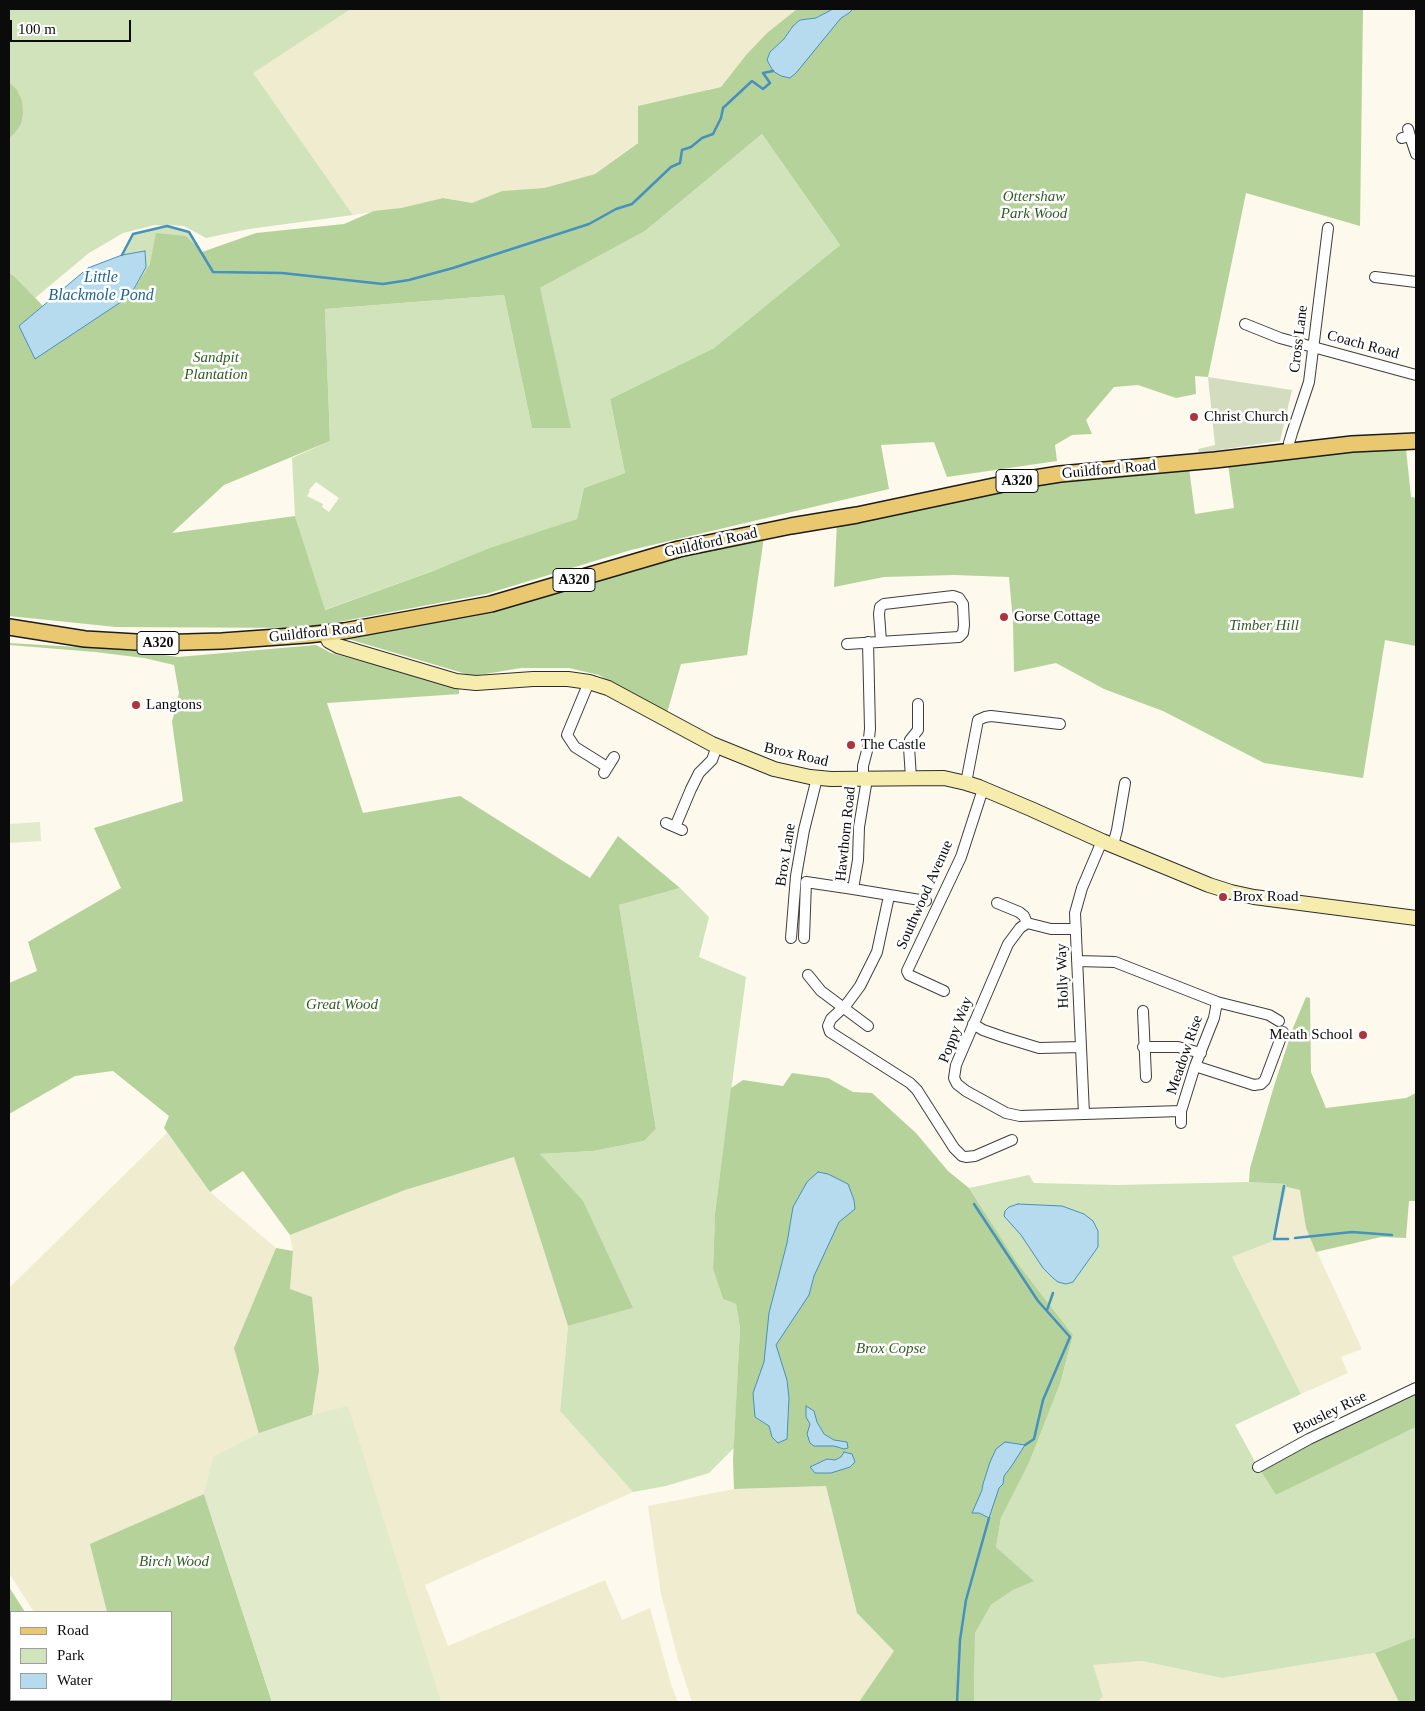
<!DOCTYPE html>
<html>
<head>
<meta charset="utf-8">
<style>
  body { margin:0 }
  #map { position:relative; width:1425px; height:1711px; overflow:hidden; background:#fdf9ec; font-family:Georgia,serif }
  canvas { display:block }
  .frame { position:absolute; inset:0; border:10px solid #0b0b0b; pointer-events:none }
  .legend { position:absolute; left:10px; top:1611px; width:162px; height:90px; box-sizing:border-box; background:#fff; border:1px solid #9d9d9d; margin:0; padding:6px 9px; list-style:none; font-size:15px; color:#0b0b0b }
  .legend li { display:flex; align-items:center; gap:10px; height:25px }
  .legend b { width:25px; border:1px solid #9d9d9d }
  .scale { position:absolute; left:10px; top:20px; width:121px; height:22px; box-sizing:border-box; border:2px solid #0b0b0b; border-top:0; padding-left:6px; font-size:15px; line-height:18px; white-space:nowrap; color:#0b0b0b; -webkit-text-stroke:4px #fff; paint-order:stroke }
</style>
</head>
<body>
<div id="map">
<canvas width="1425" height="1711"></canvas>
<div class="frame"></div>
<ul class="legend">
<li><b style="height:6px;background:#e9c870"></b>Road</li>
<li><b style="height:14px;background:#d0e3ba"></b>Park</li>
<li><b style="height:14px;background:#b6dbef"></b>Water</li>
</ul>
<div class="scale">100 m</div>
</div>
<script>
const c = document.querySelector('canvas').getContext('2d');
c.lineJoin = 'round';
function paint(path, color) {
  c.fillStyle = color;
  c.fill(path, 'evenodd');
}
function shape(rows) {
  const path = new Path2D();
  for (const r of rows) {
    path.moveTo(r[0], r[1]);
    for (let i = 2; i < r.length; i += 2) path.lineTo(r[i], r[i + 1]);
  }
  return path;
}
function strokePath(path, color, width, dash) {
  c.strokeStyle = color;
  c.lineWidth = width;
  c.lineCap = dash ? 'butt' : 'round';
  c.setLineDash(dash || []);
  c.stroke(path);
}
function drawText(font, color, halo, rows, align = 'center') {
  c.font = font + ' Georgia,serif';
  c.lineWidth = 5;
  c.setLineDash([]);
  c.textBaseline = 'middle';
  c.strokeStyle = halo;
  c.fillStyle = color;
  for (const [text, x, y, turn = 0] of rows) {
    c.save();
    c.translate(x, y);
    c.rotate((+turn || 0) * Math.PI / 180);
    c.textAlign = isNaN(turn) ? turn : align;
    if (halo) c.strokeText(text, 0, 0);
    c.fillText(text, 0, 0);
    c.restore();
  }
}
paint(shape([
  [351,9,797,9,767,33,746,55,721,87,709,89,595,174,544,188,502,191,472,203,443,198,401,208,353,215,252,73],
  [167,1133,210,1192,276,1248,234,1348,290,1289,293,1251,290,1235,405,1190,514,1157,568,1326,560,1411,633,1492,425,1585,448,1646,605,1580,622,1620,650,1608,671,1684,678,1702,272,1702,204,1494,91,1544,107,1612,34,1612,9,1573,9,1288],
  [1287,1187,1301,1190,1306,1228,1362,1349,1341,1357,1348,1373,1301,1394,1232,1257,1273,1241],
  [826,1486,857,1613,895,1651,859,1702,692,1702,678,1659,661,1594,648,1506,734,1489],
  [1375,1653,1399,1702,1097,1702,1103,1695,1092,1665,1142,1661,1222,1678]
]), '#f0eccf');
paint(shape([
  [9,9,351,9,253,73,353,215,249,229,206,238,184,226,168,225,189,232,213,272,130,296,146,267,145,251,122,255,133,234,166,226,155,225,123,233,89,253,35,298,14,276,9,273],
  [762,134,840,245,714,348,610,399,625,473,584,488,577,519,324,610,295,516,292,458,330,441,325,309,504,295,532,428,540,288,645,231],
  [316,482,339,498,329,512,322,507,323,504,307,496,310,491,309,490],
  [680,888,709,917,699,957,746,977,715,1213,713,1269,723,1299,736,1304,740,1328,734,1448,709,1473,666,1486,633,1492,560,1411,568,1326,632,1308,540,1154,593,1151,644,1141,656,1129,619,905],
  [1029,1175,1034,1183,1118,1185,1249,1182,1285,1184,1287,1187,1273,1241,1232,1257,1301,1394,1235,1425,1258,1467,1276,1495,1416,1427,1416,1637,1375,1653,1222,1678,1142,1661,1093,1665,1103,1696,1097,1702,974,1702,975,1633,991,1605,1013,1590,1033,1581,996,1547,1001,1518,1029,1463,1060,1384,1073,1335,1018,1264,969,1188]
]), '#d0e3ba');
paint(shape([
  [797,9,833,9,816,18,800,20,793,26,784,39,770,52,767,60,773,71,841,18,849,13,853,9,1363,9,1360,226,1246,193,1208,377,1195,376,1196,394,1176,398,1138,385,1114,387,1086,420,1092,434,1072,435,1055,445,1057,461,947,477,934,442,881,445,889,489,631,550,486,594,307,628,116,627,9,616,9,370,10,366,9,354,9,273,14,276,43,306,19,326,130,296,150,264,156,233,186,236,202,252,256,233,344,224,374,211,401,208,443,198,472,203,502,191,544,188,595,174,638,143,638,106,721,87,746,55,767,33],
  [762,134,840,245,714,348,610,399,625,473,584,488,577,519,490,548,433,571,325,610,295,516,172,533,224,485,330,441,325,309,504,295,532,428,571,428,540,288,645,231],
  [9,82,17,90,22,101,23,113,21,124,14,134,9,138],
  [1406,449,1411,497,1416,498,1416,646,1385,640,1363,778,1264,763,1163,711,1104,689,1056,663,1014,672,1013,622,1009,577,954,575,884,577,834,587,837,522,1040,482,1189,468,1195,514,1234,508,1228,464,1316,453],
  [764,537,747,655,681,664,667,713,599,675,569,668,521,668,473,676,348,639,493,612,692,552],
  [9,643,129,650,178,657,316,645,331,653,459,687,459,694,327,703,363,813,460,796,590,878,618,836,680,888,619,905,656,1129,644,1141,593,1151,540,1154,583,1201,633,1308,568,1326,514,1157,405,1190,290,1235,243,1171,210,1192,164,1128,169,1116,113,1071,75,1076,9,1114,9,983,37,971,28,942,121,888,94,828,183,801,172,722,179,693,174,665,144,658,95,652,9,645],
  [1306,997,1310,998,1311,1072,1326,1108,1406,1098,1416,1093,1416,1201,1409,1201,1406,1238,1381,1237,1316,1252,1306,1228,1300,1190,1287,1187,1285,1184,1249,1182,1250,1168,1274,1086,1293,1028],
  [792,1073,828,1078,853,1092,872,1093,916,1133,948,1171,969,1188,1018,1264,1073,1335,1060,1384,1029,1463,1001,1518,996,1547,1034,1581,1013,1590,991,1605,975,1633,974,1702,859,1702,894,1651,857,1613,826,1486,734,1489,733,1460,740,1328,736,1304,723,1299,713,1269,715,1213,731,1088,743,1080,783,1086],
  [276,1248,293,1251,290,1289,312,1297,319,1370,312,1415,259,1434,234,1348],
  [1416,1392,1416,1427,1276,1495,1260,1470],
  [204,1494,272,1702,9,1702,9,1587,25,1612,11,1612,11,1700,171,1700,171,1612,107,1612,90,1544],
  [1416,1637,1416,1702,1399,1702,1375,1653]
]), '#b5d29b');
paint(shape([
  [1208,377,1292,390,1280,441,1199,453,1198,449,1215,445]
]), '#d4dcc0');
paint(shape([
  [40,822,41,841,9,843,9,824],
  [348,1406,441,1702,272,1702,204,1494,213,1457,259,1433,312,1415]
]), '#e1ebcb');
const water = shape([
  [833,9,853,9,849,13,841,18,796,73,790,78,781,76,773,71,767,60,770,52,784,39,793,26,800,20,816,18,833,9],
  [145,251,146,267,130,296,35,359,19,326,88,268,122,255,145,251],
  [818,1172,828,1174,848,1184,854,1200,855,1209,839,1222,814,1276,809,1295,776,1345,787,1380,789,1398,787,1439,778,1443,772,1437,769,1426,755,1417,753,1393,764,1362,769,1313,787,1243,793,1207,807,1182,818,1172],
  [1018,1204,1062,1206,1084,1214,1093,1221,1098,1231,1098,1247,1073,1282,1066,1284,1058,1282,1053,1278,1043,1268,1021,1235,1004,1216,1005,1211,1009,1207,1018,1204],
  [806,1406,814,1411,817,1422,824,1434,834,1440,847,1442,848,1448,844,1449,834,1446,814,1446,810,1443,807,1434,810,1424,806,1417,806,1406],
  [1005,1442,1025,1445,1011,1467,1004,1476,1003,1484,999,1488,989,1518,979,1513,972,1513,982,1490,983,1484,990,1462,996,1449,1005,1442],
  [844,1452,852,1454,855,1462,850,1467,831,1473,815,1473,810,1467,827,1459,835,1460,841,1457,844,1452]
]);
paint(water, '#b6dbef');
strokePath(water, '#4691bd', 1);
strokePath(shape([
  [122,255,133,234,167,226,189,232,213,272,282,273,383,284,409,280,453,268,589,224,616,209,632,204,671,167,680,163,682,150,691,147,702,138,713,134,721,118,723,108,752,81,763,89,770,83,763,73,773,71],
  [1284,1186,1274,1239,1288,1239],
  [974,1204,1038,1301,1070,1337,1043,1400,1034,1439,1025,1445],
  [1295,1238,1352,1232,1392,1235],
  [1047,1310,1053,1293],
  [957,1702,960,1640,966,1600,989,1518]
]), '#4691bd', 2.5);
const street = shape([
  [1410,136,1416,154],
  [1402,138,1410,136,1408,129],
  [1375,277,1416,282],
  [1245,324,1280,338,1416,375],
  [1290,450,1289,443,1292,433,1309,382,1328,228],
  [847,644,959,637,963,633,964,625,963,604,959,598,953,596,884,604,880,607,879,614,881,641],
  [589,682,567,735,575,747,607,767],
  [604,773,614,757],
  [911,778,909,747,910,740,918,730,918,704],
  [863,779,863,766,868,747,870,729,868,642],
  [867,779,859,827,858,860,853,889,926,901],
  [966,783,978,720,985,717,991,716,1060,724],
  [666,823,682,830],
  [675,827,691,789,699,773,712,760,717,746],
  [1113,845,1117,830,1125,783],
  [889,896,877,952,860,986,846,1005,831,1019,828,1026,830,1032,910,1083,917,1090,954,1148,962,1156,966,1157,975,1156,1012,1140],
  [997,903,1019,912,1024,916,1027,923],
  [1076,929,1051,929,1027,923,1020,928,1008,944,956,1065,954,1078,957,1084,966,1091,1006,1113,1020,1116,1181,1111,1195,1066,1214,1018,1217,1002],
  [791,938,796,876,804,830,817,778],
  [804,938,806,882,853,889],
  [1077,961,1115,962,1217,1002,1269,1015,1279,1021],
  [808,975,821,991,868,1026],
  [944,991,909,975,907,971,961,857,983,789],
  [1143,1011,1146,1077],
  [973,1024,983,1030,1003,1037,1039,1048,1081,1047],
  [1143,1047,1178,1047,1201,1053],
  [1195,1066,1254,1085,1261,1084,1265,1080,1283,1032],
  [1181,1111,1181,1123],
  [1084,1114,1075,913,1082,888,1102,841],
  [1258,1467,1309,1439,1416,1388]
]);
const secondary = shape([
  [325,633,329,641,338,646,456,681,476,683,533,679,568,679,589,682,608,688,712,744,774,769,810,777,831,779,944,778,966,783,979,787,1031,809,1102,841,1209,885,1231,892,1254,897,1416,918]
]);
const primary = shape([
  [9,627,85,639,153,643,222,641,307,635,344,631,491,604,679,549,791,526,857,515,1022,480,1060,474,1215,460,1352,444,1416,441]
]);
strokePath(street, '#3e3e3e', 12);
strokePath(secondary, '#2d2d2d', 16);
strokePath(primary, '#1c1c1c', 18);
strokePath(street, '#fff', 10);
strokePath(secondary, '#f6ecae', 14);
strokePath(primary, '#e9c870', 15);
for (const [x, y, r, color] of [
  [1194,417,5,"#ab343d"],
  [1004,617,5,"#ab343d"],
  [136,705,5,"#ab343d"],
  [851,745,5,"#ab343d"],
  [1223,897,5,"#ab343d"],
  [1363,1035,5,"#ab343d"]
]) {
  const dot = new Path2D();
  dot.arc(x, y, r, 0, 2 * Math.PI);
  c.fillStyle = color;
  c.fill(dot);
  strokePath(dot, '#fff', 2);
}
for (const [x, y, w] of [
  [1017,481,42],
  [574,580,42],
  [158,643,42]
]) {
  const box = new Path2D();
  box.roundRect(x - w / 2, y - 11.5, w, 23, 4);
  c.fillStyle = '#fff';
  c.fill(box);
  strokePath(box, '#0b0b0b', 1);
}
drawText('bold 14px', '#0b0b0b', null, [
  ["A320",1017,481],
  ["A320",574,580],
  ["A320",158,643]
]);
drawText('italic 15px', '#315b24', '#fff', [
  ["Ottershaw",1034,197],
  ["Park Wood",1034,214],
  ["Sandpit",216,358],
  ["Plantation",216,375],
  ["Timber Hill",1264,626],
  ["Great Wood",342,1005],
  ["Brox Copse",891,1349],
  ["Birch Wood",174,1562]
]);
drawText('15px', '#0b0b0b', '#fff', [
  ["Cross Lane",1299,339,-83],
  ["Coach Road",1363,345,15],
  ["Guildford Road",1109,470,-5],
  ["Guildford Road",711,543,-12],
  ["Guildford Road",316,633,-6],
  ["Brox Road",796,755,13],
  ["Hawthorn Road",846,834,-84],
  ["Brox Lane",786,855,-81],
  ["Southwood Avenue",925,895,-66],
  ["Holly Way",1063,976,-92],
  ["Poppy Way",956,1030,-69],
  ["Meadow Rise",1185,1055,-71],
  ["Bousley Rise",1330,1413,-26]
]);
drawText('15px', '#0b0b0b', '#fff', [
  ["Christ Church",1204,417],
  ["Gorse Cottage",1014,617],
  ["Langtons",146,705],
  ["The Castle",861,745],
  ["Brox Road",1233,897],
  ["Meath School",1353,1035,"right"]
], 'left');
drawText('italic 16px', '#23638f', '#fff', [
  ["Little",101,278],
  ["Blackmole Pond",101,296]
]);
</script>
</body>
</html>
